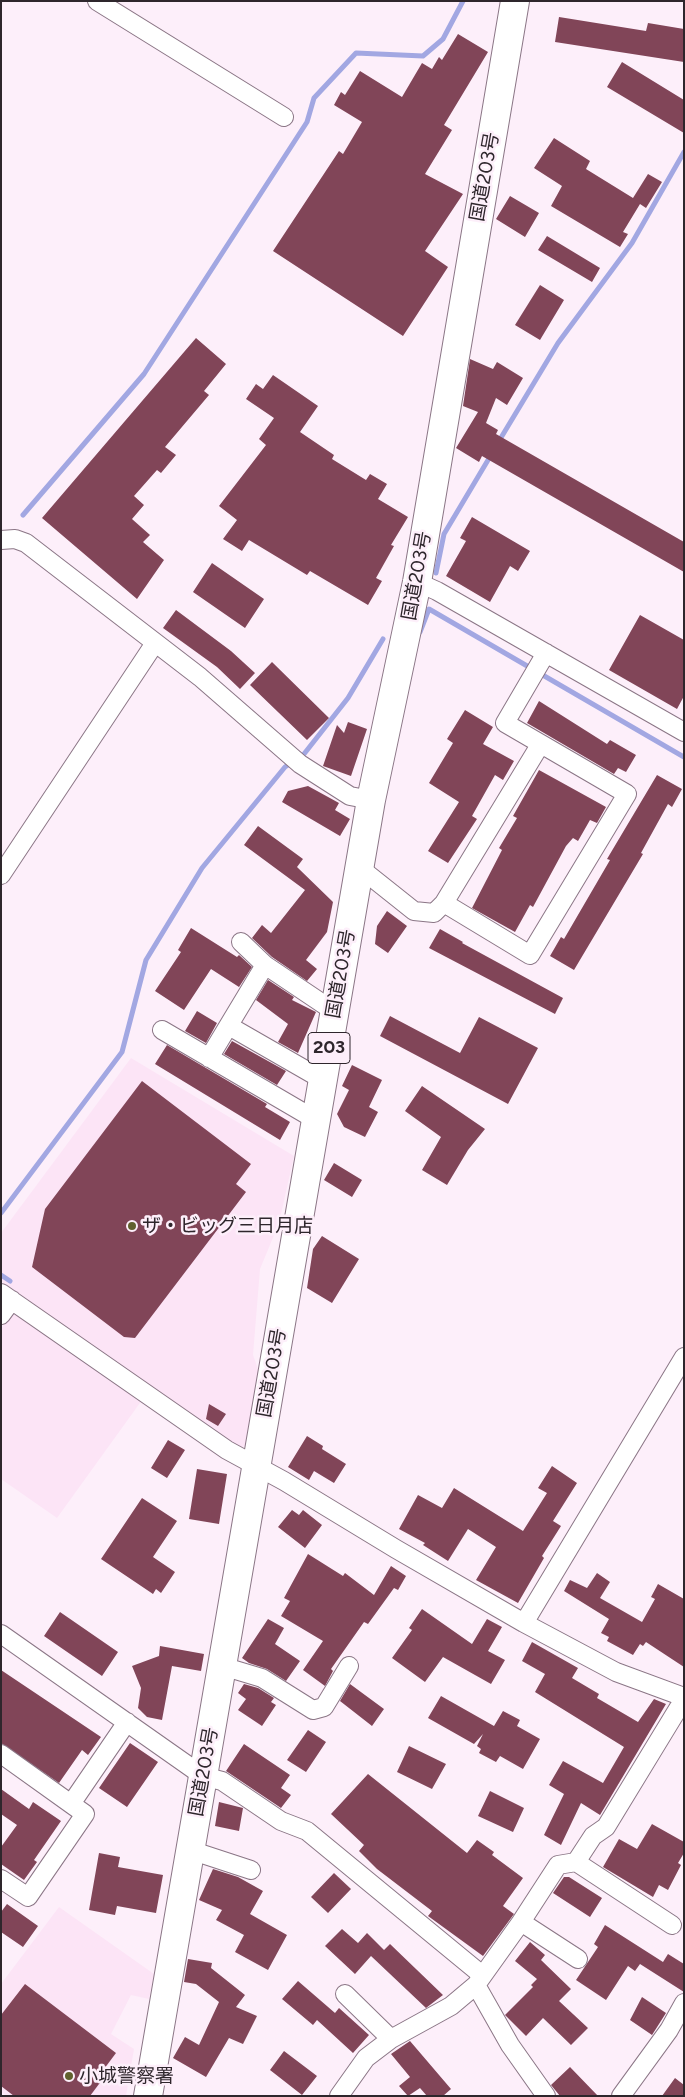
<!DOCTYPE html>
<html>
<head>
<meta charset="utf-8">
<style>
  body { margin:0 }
  #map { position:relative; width:685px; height:2097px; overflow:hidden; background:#fdeffa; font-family:Figtree,sans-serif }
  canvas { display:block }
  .frame { position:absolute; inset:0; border:2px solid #2e262c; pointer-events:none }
</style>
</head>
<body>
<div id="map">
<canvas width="685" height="2097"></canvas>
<div class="frame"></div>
</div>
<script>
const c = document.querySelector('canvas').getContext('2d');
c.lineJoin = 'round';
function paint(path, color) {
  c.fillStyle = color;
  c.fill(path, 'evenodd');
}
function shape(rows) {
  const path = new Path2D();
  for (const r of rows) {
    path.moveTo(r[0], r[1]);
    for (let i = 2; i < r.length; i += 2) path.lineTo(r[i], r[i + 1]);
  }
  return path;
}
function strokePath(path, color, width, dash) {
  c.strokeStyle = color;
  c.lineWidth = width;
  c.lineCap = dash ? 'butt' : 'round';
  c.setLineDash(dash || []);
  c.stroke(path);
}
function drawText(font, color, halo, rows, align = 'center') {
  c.font = font + ' Figtree,"Noto Sans JP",sans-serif';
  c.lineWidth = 5;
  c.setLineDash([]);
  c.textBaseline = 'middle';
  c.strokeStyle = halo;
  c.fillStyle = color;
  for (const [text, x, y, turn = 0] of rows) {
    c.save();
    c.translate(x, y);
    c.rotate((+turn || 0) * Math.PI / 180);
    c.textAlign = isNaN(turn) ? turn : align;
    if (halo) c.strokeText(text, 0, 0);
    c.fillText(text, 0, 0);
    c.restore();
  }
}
paint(shape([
  [131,1058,294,1156,279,1223,260,1269,253,1355,259,1372,248,1445,239,1448,150,1389,57,1518,1,1479,1,1329,23,1297,1,1281,1,1233],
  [59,1907,154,1974,149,1999,131,1995,111,2034,134,2049,126,2096,7,2096,1,2092,1,1984]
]), '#fce4f6');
strokePath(shape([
  [499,441,558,343,632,243,684,152],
  [23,515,144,374,307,122,314,98,356,53,423,56,443,39,463,1],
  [436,573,444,534,491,455],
  [420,632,429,609,684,757],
  [1,1213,122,1052,146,960,202,868,285,767,304,754,348,698,383,639],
  [1,1275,10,1281]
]), '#a2a7e2', 5);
paint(shape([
  [559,17,646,31,648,23,684,29,684,62,555,42],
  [458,34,488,52,444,125,452,130,425,174,463,194,425,251,448,267,403,336,273,251,339,151,343,154,362,122,334,105,341,92,345,95,360,71,402,97,422,63,432,69,439,57,442,60],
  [622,62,684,100,684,133,607,87],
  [554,138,590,161,586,169,633,198,648,174,662,182,646,208,640,204,623,232,628,234,620,247,551,206,562,186,534,168],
  [510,196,539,213,525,237,496,219],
  [547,236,600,268,592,282,538,250],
  [540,285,564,300,540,340,515,325],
  [196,338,226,364,204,391,209,395,165,447,176,455,161,473,157,470,134,496,144,505,132,519,150,535,143,542,164,560,137,599,42,518],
  [470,359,493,369,497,362,523,378,507,405,496,398,486,423,498,430,496,434,684,542,684,572,482,456,479,462,456,448,478,412,463,406],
  [273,375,318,406,300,432,334,455,332,459,366,480,370,474,387,484,378,499,408,517,391,545,394,546,376,578,382,581,368,605,310,571,307,575,249,540,242,551,223,539,237,520,219,506,266,445,259,439,274,418,246,399,256,384,263,389],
  [472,517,530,551,518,571,510,566,490,602,446,576,466,541,460,538],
  [212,563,264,599,245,628,193,592],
  [176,610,231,651,255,673,240,689,217,667,163,628],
  [640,615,684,640,684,696,677,709,609,670],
  [272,662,329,718,307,740,250,685],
  [539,701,607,744,610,740,636,755,626,772,618,768,614,774,527,723],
  [465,710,493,727,483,744,514,761,503,780,495,775,472,816,477,819,448,863,428,851,459,802,429,783,453,743,447,739],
  [348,722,367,729,351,776,323,766,337,725,344,733],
  [539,770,606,807,597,823,590,820,578,841,573,838,566,846,533,907,530,905,515,932,472,908,502,850,499,848,517,818,513,816],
  [657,775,682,789,672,807,668,804,641,853,643,854,574,970,550,956,561,937,564,939,610,860,607,859],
  [308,786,339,803,335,810,350,819,340,836,282,802,288,791],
  [258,826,303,859,297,867,333,902,327,932,306,960,317,969,307,981,272,957,252,938,262,925,271,933,305,890,244,845],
  [387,911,407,926,388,953,375,944,377,926],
  [191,928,237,957,239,955,252,967,239,987,211,969,184,1010,155,991,181,952,178,950],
  [440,929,463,942,462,943,563,998,555,1014,429,948],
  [268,980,294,997,292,1000,316,1012,298,1053,278,1042,288,1024,256,1000],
  [197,1011,217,1023,206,1043,185,1031],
  [390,1016,460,1053,479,1017,538,1048,508,1104,380,1036],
  [232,1041,286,1071,277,1085,224,1054],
  [167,1045,267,1104,265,1107,290,1122,280,1140,155,1064],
  [352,1065,382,1080,369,1107,378,1112,365,1137,344,1127,337,1114,349,1090,342,1086],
  [142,1081,251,1164,236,1184,246,1192,135,1338,124,1337,32,1267,45,1209],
  [422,1086,485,1129,468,1150,447,1185,422,1170,441,1137,405,1111],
  [334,1163,362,1180,352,1197,324,1180],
  [322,1236,359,1259,332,1303,307,1288,313,1249],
  [209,1404,226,1414,218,1426,206,1419],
  [307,1436,323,1446,322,1449,346,1464,334,1483,314,1471,309,1480,288,1467],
  [168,1440,185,1450,167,1478,151,1468],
  [552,1466,577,1483,553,1521,561,1526,542,1556,544,1558,518,1603,476,1580,496,1547,468,1529,448,1561,423,1545,425,1543,399,1529,418,1495,442,1508,454,1488,523,1531,547,1493,538,1488],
  [197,1469,227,1474,219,1524,189,1519],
  [142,1498,177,1521,153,1557,175,1572,161,1593,156,1589,153,1594,101,1559],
  [292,1510,299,1515,303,1510,322,1525,305,1548,278,1527],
  [308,1554,343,1576,345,1573,374,1595,391,1566,406,1576,398,1590,394,1588,368,1624,364,1622,331,1669,333,1671,325,1686,303,1670,323,1641,281,1616,290,1601,284,1598],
  [597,1573,610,1582,600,1598,642,1622,655,1599,651,1597,658,1584,684,1599,684,1667,646,1642,643,1646,640,1644,633,1655,607,1641,609,1637,601,1633,609,1619,564,1591,570,1580,587,1588],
  [422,1609,472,1644,487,1619,502,1627,488,1651,505,1660,491,1684,443,1657,425,1682,392,1658,412,1630,409,1628],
  [60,1612,118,1652,102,1676,44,1636],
  [268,1619,284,1628,275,1644,300,1661,286,1681,267,1669,249,1663,242,1658],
  [532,1642,578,1668,572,1678,599,1694,597,1698,638,1722,654,1699,666,1704,600,1815,581,1803,561,1845,544,1835,564,1794,549,1785,563,1761,603,1783,624,1747,535,1692,545,1674,522,1661],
  [160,1646,204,1654,201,1671,172,1666,162,1720,147,1717,138,1708,141,1688,132,1666,159,1656],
  [1,1670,101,1737,88,1755,82,1750,59,1783,1,1743],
  [244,1684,258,1688,274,1698,271,1702,276,1705,262,1726,238,1710,246,1699,238,1693],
  [350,1684,384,1709,372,1726,340,1701],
  [441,1696,494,1726,503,1711,520,1720,517,1726,540,1739,523,1769,500,1756,496,1762,479,1753,481,1749,477,1746,483,1734,474,1744,428,1718],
  [308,1730,326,1742,306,1772,287,1760],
  [130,1743,158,1762,127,1807,99,1788],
  [244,1744,290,1775,281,1788,291,1795,281,1808,226,1771],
  [409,1746,446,1764,432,1789,397,1772],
  [368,1774,467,1853,477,1840,494,1852,492,1855,523,1878,503,1906,514,1914,483,1956,428,1916,432,1911,377,1869,359,1851,364,1845,331,1814],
  [1,1789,29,1809,33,1802,61,1821,34,1860,37,1862,24,1880,1,1864,1,1847,17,1825,1,1814],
  [490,1791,524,1808,513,1832,478,1816],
  [219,1802,243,1808,239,1831,215,1826],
  [652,1824,684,1842,684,1853,678,1863,681,1865,668,1890,659,1885,653,1897,603,1867,619,1839,637,1849],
  [99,1853,120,1857,118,1867,163,1875,156,1913,117,1906,115,1915,89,1910],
  [213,1869,238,1877,263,1891,250,1914,287,1935,268,1970,235,1952,244,1935,216,1920,222,1910,199,1900],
  [334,1873,351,1889,328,1913,311,1897],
  [564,1877,569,1877,602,1898,590,1917,553,1893],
  [7,1904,38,1926,23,1947,1,1932,1,1912],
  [605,1925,663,1962,668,1954,684,1964,684,1992,640,1964,635,1971,628,1966,606,2000,576,1980,598,1947,594,1944],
  [342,1929,358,1943,367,1933,384,1950,390,1944,443,1995,426,2008,371,1956,355,1974,325,1946],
  [530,1942,545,1955,541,1960,571,1989,559,2001,588,2028,571,2045,543,2018,526,2036,505,2015,533,1987,531,1985,537,1979,515,1961],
  [188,1959,212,1963,211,1968,245,1995,236,2007,257,2016,243,2044,229,2038,206,2077,173,2058,185,2037,199,2045,219,2002,196,1984,184,1982],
  [298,1981,335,2013,339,2008,369,2035,353,2053,317,2020,313,2025,282,1999],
  [25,1984,116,2053,101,2073,105,2076,90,2096,14,2096,1,2086,1,2015],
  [642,1997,666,2013,652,2035,630,2020],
  [410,2041,451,2089,443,2096,427,2096,420,2088,408,2096,399,2086,410,2077,391,2054],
  [284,2051,317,2076,302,2095,270,2070],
  [570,2067,598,2096,560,2096,551,2085],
  [675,2078,684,2085,684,2096,662,2096]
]), '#814558');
const minor = shape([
  [97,1,284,117],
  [1,540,15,539,26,543,200,677,300,764,350,796,371,800],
  [417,582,437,591,684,732],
  [360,868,414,911,434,913,444,903,540,745],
  [1,875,155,643],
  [444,903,530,955,627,794,505,723,546,653],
  [241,942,265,965,335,1012],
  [229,1026,323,1080],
  [162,1030,316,1120],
  [209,1058,265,965],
  [1,1293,227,1450,284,1481,396,1549,524,1623,616,1672,684,1697],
  [1,1315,12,1300],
  [524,1623,684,1357],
  [1,1634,203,1776,222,1781,281,1821,307,1831,482,1975],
  [222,1666,262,1678,313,1710,324,1707,349,1666],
  [1,1754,71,1804,127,1722],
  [190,1850,251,1870],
  [576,1862,672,1925],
  [1,1879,28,1897,85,1814,71,1804],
  [521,1922,578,1959],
  [345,1994,391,2039],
  [339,2096,366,2058,391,2039,451,2006,476,1985],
  [546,2096,510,2045,476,1985,521,1922,558,1865,576,1862,593,1836,606,1827,684,1699],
  [621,2096,669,2030,684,2003]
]);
const trunk = shape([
  [148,2096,371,800,417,582,515,1]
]);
strokePath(minor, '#8b7686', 20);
strokePath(trunk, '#8b7686', 30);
strokePath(minor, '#fff', 18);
strokePath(trunk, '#fff', 28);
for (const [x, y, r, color] of [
  [132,1226,5,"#61612e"],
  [69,2076,5,"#61612e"]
]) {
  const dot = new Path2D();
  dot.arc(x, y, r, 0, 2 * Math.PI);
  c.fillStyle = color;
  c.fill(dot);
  strokePath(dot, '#fdeffa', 2);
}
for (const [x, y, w] of [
  [329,1048,42]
]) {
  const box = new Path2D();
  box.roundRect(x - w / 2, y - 15.5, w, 31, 4);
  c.fillStyle = '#fdeffa';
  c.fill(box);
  strokePath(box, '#2e262c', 1);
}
drawText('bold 18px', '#2e262c', null, [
  ["203",329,1048]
]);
drawText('19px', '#2e262c', '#fdeffa', [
  ["国道203号",485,177,-80],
  ["国道203号",417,576,-80],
  ["国道203号",341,974,-80],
  ["国道203号",272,1373,-80],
  ["国道203号",204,1772,-80]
]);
drawText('19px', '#2e262c', '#fdeffa', [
  ["ザ・ビッグ三日月店",142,1226],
  ["小城警察署",79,2076]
], 'left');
</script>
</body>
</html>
